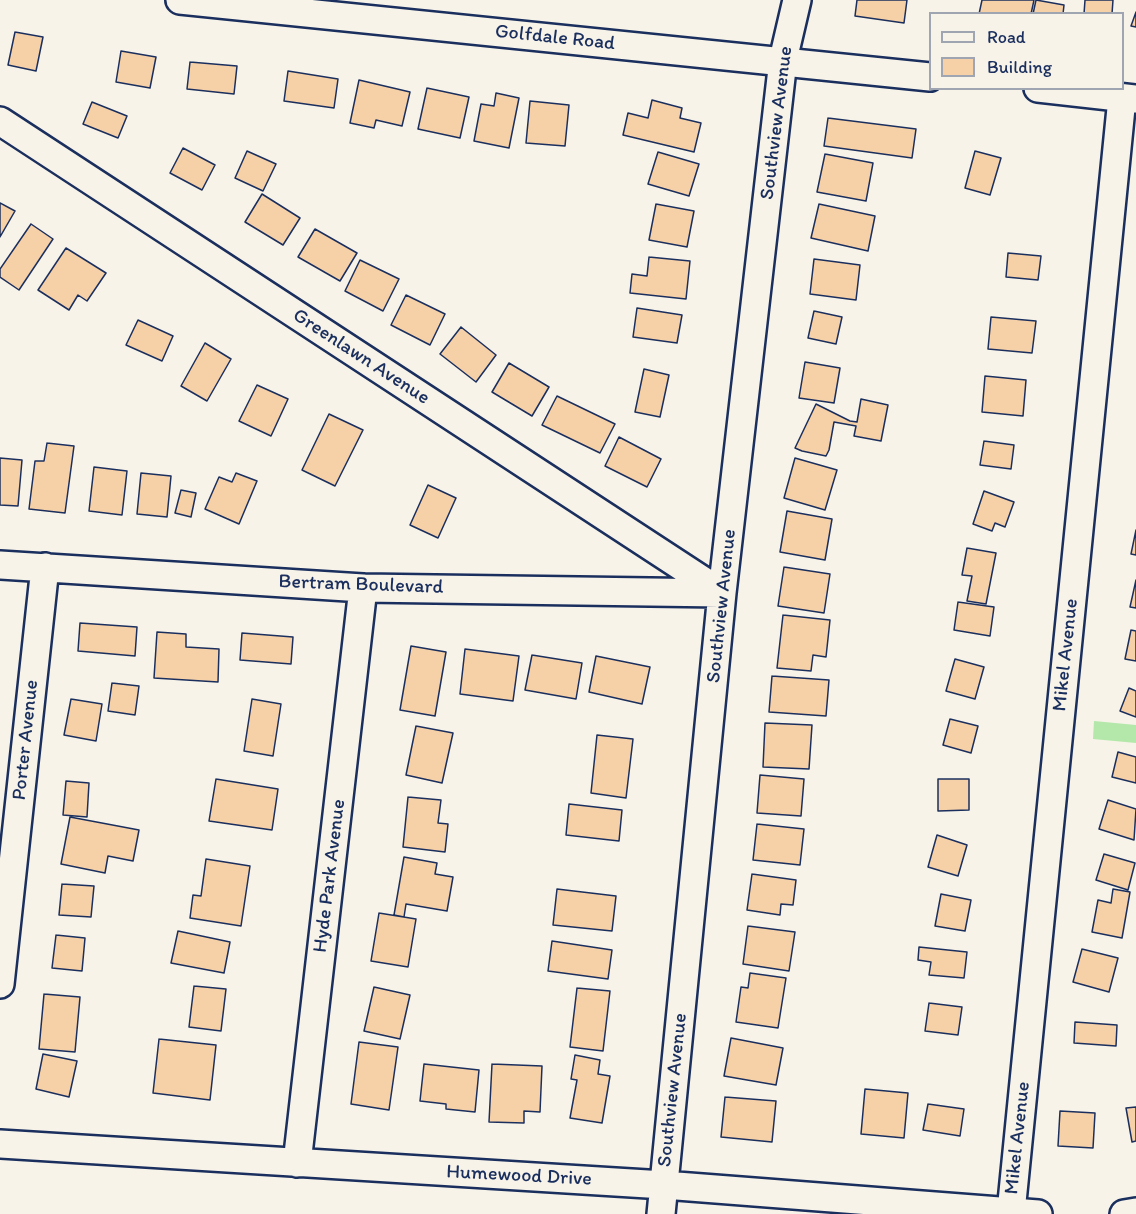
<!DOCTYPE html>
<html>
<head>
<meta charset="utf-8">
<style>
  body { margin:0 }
  #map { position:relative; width:1136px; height:1214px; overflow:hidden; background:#f7f3e8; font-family:Itim,sans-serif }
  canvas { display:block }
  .legend { position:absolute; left:929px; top:12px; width:195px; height:78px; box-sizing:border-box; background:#f7f3e8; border:2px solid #9fa5b1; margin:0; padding:8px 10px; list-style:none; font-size:18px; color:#1b2f5e }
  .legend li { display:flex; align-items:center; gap:12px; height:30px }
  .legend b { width:30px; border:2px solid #9fa5b1 }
</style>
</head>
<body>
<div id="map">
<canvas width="1136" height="1214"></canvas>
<ul class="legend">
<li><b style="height:8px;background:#f7f3e8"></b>Road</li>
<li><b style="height:16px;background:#f6d0a6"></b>Building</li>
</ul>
</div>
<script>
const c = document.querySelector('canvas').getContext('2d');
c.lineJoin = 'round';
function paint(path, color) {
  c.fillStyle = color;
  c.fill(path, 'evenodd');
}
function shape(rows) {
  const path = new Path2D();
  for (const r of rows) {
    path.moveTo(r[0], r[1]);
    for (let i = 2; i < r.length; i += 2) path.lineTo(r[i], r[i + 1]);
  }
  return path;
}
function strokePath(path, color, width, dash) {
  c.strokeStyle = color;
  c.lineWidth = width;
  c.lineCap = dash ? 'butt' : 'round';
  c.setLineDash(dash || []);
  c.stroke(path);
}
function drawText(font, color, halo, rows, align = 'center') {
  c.font = font + ' Itim,sans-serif';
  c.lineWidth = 4.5;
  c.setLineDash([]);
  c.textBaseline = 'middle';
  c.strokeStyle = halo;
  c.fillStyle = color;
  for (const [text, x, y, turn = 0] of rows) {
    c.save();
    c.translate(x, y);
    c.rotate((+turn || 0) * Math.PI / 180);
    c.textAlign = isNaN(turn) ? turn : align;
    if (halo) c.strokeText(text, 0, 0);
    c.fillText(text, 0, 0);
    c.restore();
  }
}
paint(shape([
  [1094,721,1136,725,1136,743,1093,739]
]), '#b4e8aa');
const building = shape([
  [857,0,907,0,904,23,855,16,857,0],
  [982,0,1034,0,1031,14,979,14,982,0],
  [1036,0,1064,5,1063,14,1033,14,1036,0],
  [1085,0,1113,0,1112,14,1084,14,1085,0],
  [1136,12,1136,27,1131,26,1136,12],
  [15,32,43,37,36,71,8,65,15,32],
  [121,51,156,57,150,88,116,82,121,51],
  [190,62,237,66,234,94,187,89,190,62],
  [288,71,338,79,334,108,284,101,288,71],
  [359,80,410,92,402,126,376,120,374,128,350,123,359,80],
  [427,88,469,97,460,138,418,129,427,88],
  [496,93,519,98,509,148,474,141,481,104,494,106,496,93],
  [652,100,682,108,680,118,701,123,694,152,623,135,628,113,648,118,652,100],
  [530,101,569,105,565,146,526,143,530,101],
  [92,102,127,116,118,138,83,124,92,102],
  [828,118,916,129,912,158,824,146,828,118],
  [183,148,215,165,202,190,170,173,183,148],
  [247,151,276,164,263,191,235,178,247,151],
  [975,151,1001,158,990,195,965,188,975,151],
  [658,152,699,164,689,196,648,184,658,152],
  [825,154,873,163,866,201,817,192,825,154],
  [262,194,300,218,283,245,245,222,262,194],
  [0,203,15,211,0,237,0,203],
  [656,204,694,211,687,247,649,240,656,204],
  [819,204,875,216,868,251,811,238,819,204],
  [31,224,53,239,19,290,0,277,0,269,31,224],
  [315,229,357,253,340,281,298,257,315,229],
  [66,248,106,273,87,301,78,295,69,310,38,290,66,248],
  [1008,253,1041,256,1038,280,1006,277,1008,253],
  [649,257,690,261,686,299,630,293,632,274,647,276,649,257],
  [814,259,860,265,856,300,810,294,814,259],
  [360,260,399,279,383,311,345,291,360,260],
  [406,295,445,314,430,345,391,325,406,295],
  [637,308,682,315,677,343,633,337,637,308],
  [814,311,842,317,836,344,808,338,814,311],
  [991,317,1036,321,1032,353,988,349,991,317],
  [138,320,173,336,162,361,126,345,138,320],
  [461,327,496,355,476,382,440,354,461,327],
  [205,343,231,359,207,401,181,386,205,343],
  [805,362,840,368,834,403,799,398,805,362],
  [509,363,549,387,532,416,492,392,509,363],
  [644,369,669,375,660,417,635,412,644,369],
  [985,376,1026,380,1023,416,982,412,985,376],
  [257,385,288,399,271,436,239,421,257,385],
  [557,396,615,424,600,453,542,425,557,396],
  [861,399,888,405,881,441,854,436,856,426,834,422,829,450,826,456,802,451,795,448,816,404,850,421,857,422,861,399],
  [329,414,363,430,335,486,302,470,329,414],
  [619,437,661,459,647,487,605,466,619,437],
  [984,441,1014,445,1011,469,980,465,984,441],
  [47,443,74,446,65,513,29,509,35,461,44,461,47,443],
  [0,458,22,460,18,506,0,505,0,458],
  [795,458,837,470,825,510,784,498,795,458],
  [94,467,127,471,122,515,89,511,94,467],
  [141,473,171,476,167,517,137,514,141,473],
  [236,473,257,481,239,524,205,509,219,477,232,482,236,473],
  [428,485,456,498,438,538,410,525,428,485],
  [181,490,196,493,191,517,175,513,181,490],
  [984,491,1014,502,1005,527,995,523,992,531,973,524,984,491],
  [787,511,832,519,825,560,780,552,787,511],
  [1136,530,1136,555,1131,554,1136,530],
  [967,548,996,553,986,604,967,601,972,576,962,575,967,548],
  [784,567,830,574,824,613,778,606,784,567],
  [1136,580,1136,608,1130,607,1136,580],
  [958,602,994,607,990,636,954,630,958,602],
  [783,615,830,620,826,657,813,655,811,671,777,668,783,615],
  [80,623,137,627,135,656,78,651,80,623],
  [1131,630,1136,631,1136,661,1125,659,1131,630],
  [157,632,186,634,186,647,219,649,218,682,154,678,157,632],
  [242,633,293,637,291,664,240,660,242,633],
  [411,646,446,652,435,716,400,710,411,646],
  [465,649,519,656,513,701,460,694,465,649],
  [532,655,582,663,576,699,525,690,532,655],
  [596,656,650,667,642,704,589,692,596,656],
  [955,659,984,667,975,699,946,691,955,659],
  [772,676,829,680,826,716,769,712,772,676],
  [112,683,139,686,135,715,108,711,112,683],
  [1129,688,1136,691,1136,717,1120,711,1129,688],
  [71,699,102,704,96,741,64,735,71,699],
  [252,699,281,704,273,756,244,751,252,699],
  [950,719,978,726,971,753,943,745,950,719],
  [765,723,812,725,809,769,763,767,765,723],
  [416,726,453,733,442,783,406,775,416,726],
  [597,735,633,739,626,798,591,793,597,735],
  [1118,752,1136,757,1136,783,1112,777,1118,752],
  [760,775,804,779,801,816,757,813,760,775],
  [216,779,278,789,272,830,209,821,216,779],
  [938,779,969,779,969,810,938,811,938,779],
  [66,781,89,783,87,817,63,815,66,781],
  [408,797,441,800,438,823,448,824,445,852,403,847,408,797],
  [1108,800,1136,809,1134,840,1099,829,1108,800],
  [569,804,622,810,619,841,566,835,569,804],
  [70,817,139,830,133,861,108,856,105,873,61,864,70,817],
  [757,824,804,829,800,865,753,860,757,824],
  [937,835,967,845,958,876,928,867,937,835],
  [1104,854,1135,863,1128,890,1096,880,1104,854],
  [404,857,437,863,435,874,453,877,447,911,406,904,404,917,394,915,404,857],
  [206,859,250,866,241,926,190,918,193,895,201,896,206,859],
  [752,874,796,880,793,905,781,904,780,915,747,910,752,874],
  [62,884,94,886,91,917,59,915,62,884],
  [557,889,616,896,612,931,553,925,557,889],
  [1113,889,1130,892,1122,938,1092,932,1098,900,1111,903,1113,889],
  [941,894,971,900,965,931,935,926,941,894],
  [379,913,416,919,408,967,371,961,379,913],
  [748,926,795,932,789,971,743,964,748,926],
  [178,931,230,942,224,973,171,963,178,931],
  [56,935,85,938,82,971,52,968,56,935],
  [552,941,612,950,608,979,548,971,552,941],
  [919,947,967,952,964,978,929,975,931,962,918,960,919,947],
  [1082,949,1118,958,1109,992,1073,982,1082,949],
  [750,973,786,978,778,1028,736,1022,741,987,748,988,750,973],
  [194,986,226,989,221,1031,189,1027,194,986],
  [374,987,410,995,400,1039,364,1031,374,987],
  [577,988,610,991,603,1051,570,1047,577,988],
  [44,994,80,997,75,1052,39,1049,44,994],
  [929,1003,962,1007,958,1035,925,1031,929,1003],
  [1075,1022,1117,1025,1116,1046,1074,1043,1075,1022],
  [731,1038,783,1048,776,1085,724,1076,731,1038],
  [159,1039,216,1045,210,1100,153,1093,159,1039],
  [359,1042,398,1047,389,1110,351,1104,359,1042],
  [43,1054,77,1061,69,1097,36,1089,43,1054],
  [575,1055,600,1060,598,1074,610,1076,602,1123,570,1118,577,1080,571,1079,575,1055],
  [424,1064,479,1070,475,1112,446,1109,446,1104,420,1101,424,1064],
  [492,1064,542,1066,540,1112,524,1111,524,1123,489,1122,492,1064],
  [865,1089,908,1093,904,1138,861,1134,865,1089],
  [725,1097,776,1101,772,1142,721,1137,725,1097],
  [928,1104,964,1109,960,1136,923,1130,928,1104],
  [1136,1107,1136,1141,1132,1142,1126,1108,1136,1107],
  [1060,1111,1095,1113,1093,1148,1058,1146,1060,1111]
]);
paint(building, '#f6d0a6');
strokePath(building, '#1b2f5e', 1.5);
const minor = shape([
  [180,0,930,77],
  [1038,88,1136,99],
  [0,121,722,593],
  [0,565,363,588,722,593],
  [0,984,45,567],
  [0,1144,664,1185,1038,1214],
  [297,1163,363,588],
  [1011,1212,1122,98],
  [661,1214,722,593,783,60,797,0],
  [1124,1214,1136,1212]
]);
strokePath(minor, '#1b2f5e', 32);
strokePath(minor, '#f7f3e8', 27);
drawText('20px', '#1b2f5e', '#f7f3e8', [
  ["Golfdale Road",555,38,6],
  ["Southview Avenue",777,123,-83],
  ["Greenlawn Avenue",361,357,33],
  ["Bertram Boulevard",361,585,2],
  ["Southview Avenue",722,606,-84],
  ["Mikel Avenue",1066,655,-84],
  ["Porter Avenue",26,740,-84],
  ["Hyde Park Avenue",330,876,-83],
  ["Southview Avenue",673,1090,-84],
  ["Mikel Avenue",1018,1138,-84],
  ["Humewood Drive",519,1176,3]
]);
</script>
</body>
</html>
